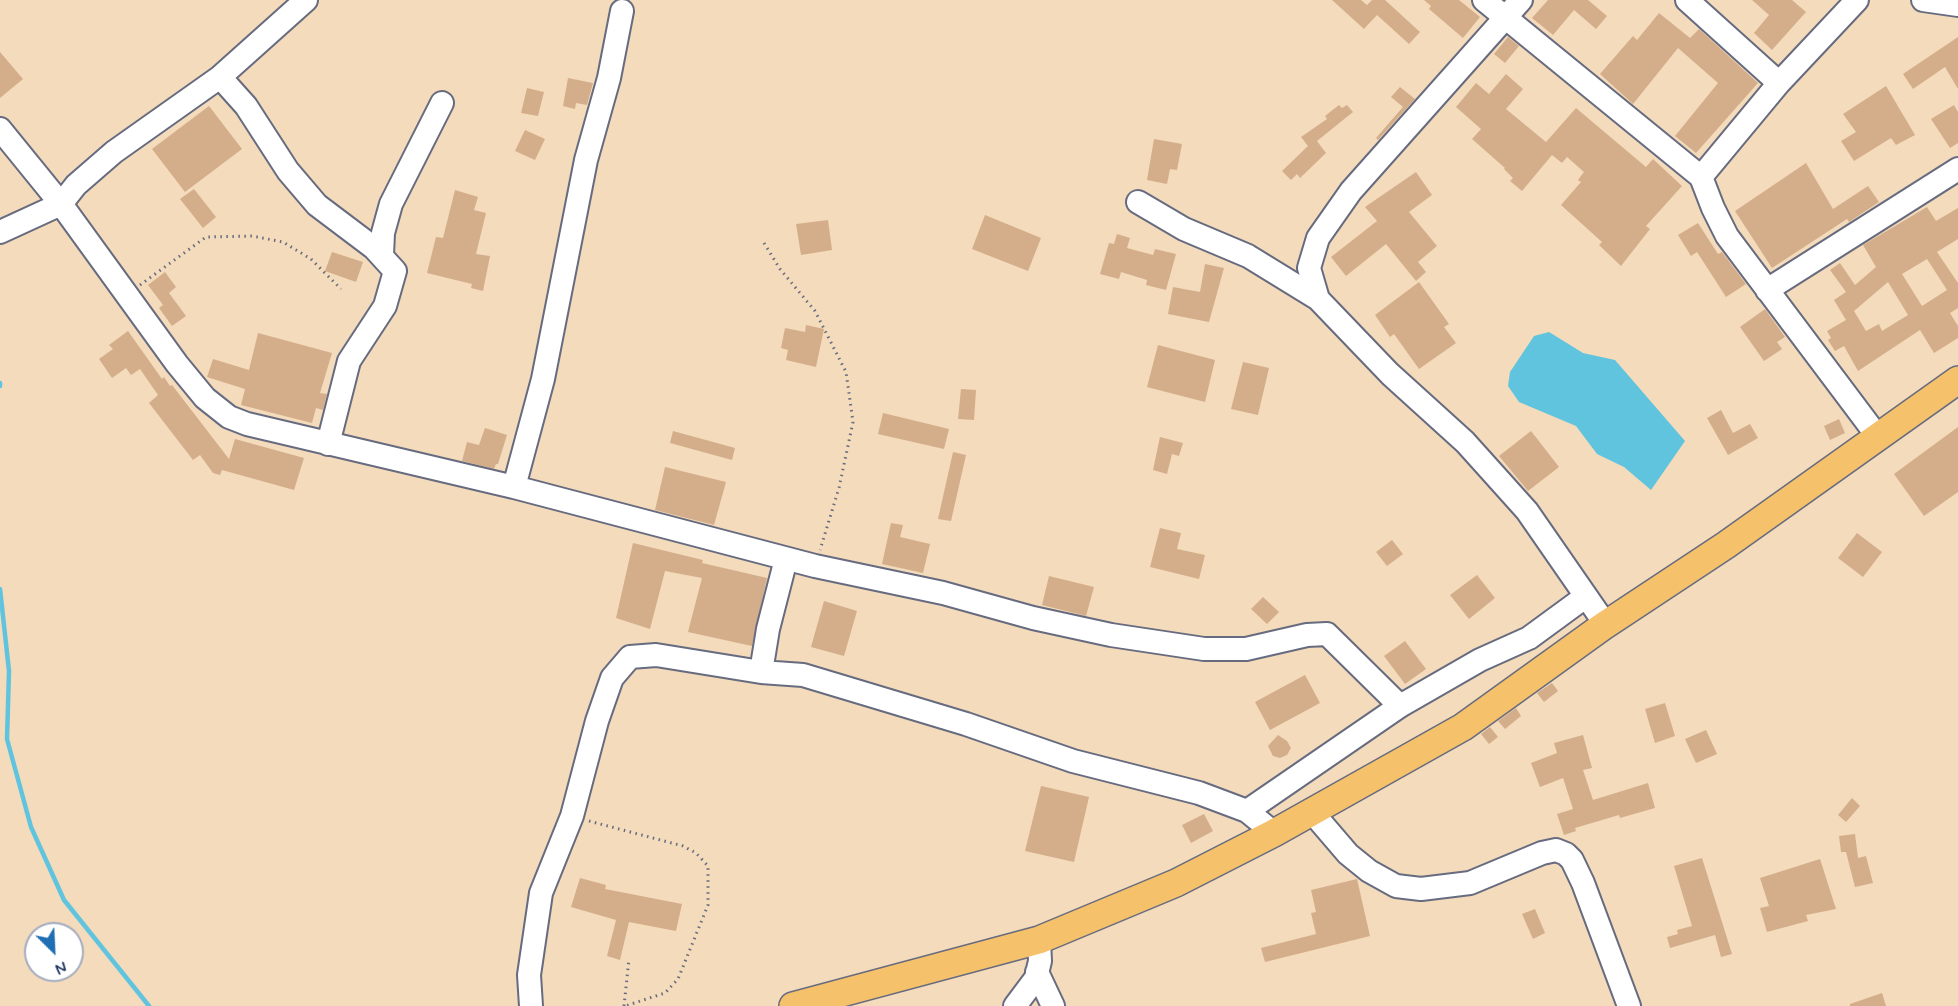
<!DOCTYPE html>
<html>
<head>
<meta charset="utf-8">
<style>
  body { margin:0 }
  #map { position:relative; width:1958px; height:1006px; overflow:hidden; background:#f3dbbb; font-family:Mynerve,sans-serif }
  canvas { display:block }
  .north { position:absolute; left:24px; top:922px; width:60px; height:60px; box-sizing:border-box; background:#fff; border:2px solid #a4acbf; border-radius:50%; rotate:156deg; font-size:16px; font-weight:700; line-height:24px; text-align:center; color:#1b2f5e }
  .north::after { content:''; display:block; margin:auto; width:21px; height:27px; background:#1f6fb2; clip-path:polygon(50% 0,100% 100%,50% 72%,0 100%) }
</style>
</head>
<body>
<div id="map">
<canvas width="1958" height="1006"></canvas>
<div class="north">N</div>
</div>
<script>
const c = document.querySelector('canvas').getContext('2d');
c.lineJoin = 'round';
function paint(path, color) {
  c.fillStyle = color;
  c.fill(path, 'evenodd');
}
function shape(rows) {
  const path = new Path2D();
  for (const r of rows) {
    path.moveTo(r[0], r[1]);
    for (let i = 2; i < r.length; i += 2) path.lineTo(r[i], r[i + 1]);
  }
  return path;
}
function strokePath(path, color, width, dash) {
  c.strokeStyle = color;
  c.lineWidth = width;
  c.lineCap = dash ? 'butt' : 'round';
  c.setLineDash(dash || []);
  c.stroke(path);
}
paint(shape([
  [1549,332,1583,353,1615,360,1685,441,1651,490,1624,467,1597,454,1576,426,1519,402,1508,386,1510,372,1534,336]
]), '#61c4df');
strokePath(shape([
  [0,386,0,383],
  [0,589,9,671,7,739,31,827,64,900,149,1006]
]), '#61c4df', 4.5);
paint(shape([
  [1332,0,1361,0,1367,5,1372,0,1385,0,1420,32,1409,44,1377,15,1364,29],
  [1424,0,1459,0,1480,17,1463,38,1429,9,1431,6],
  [1548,0,1588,0,1607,16,1596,29,1574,10,1553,35,1532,18],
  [1752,0,1792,0,1806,12,1772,50,1754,33,1769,15],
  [1659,13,1690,38,1699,29,1758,83,1696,153,1675,136,1718,83,1678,48,1633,104,1600,74,1633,36,1637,40],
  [1508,37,1519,46,1505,63,1494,54],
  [1958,37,1958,89,1945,67,1913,89,1903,74],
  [0,52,23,79,0,98],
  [1506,74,1523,89,1506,109,1546,142,1576,108,1646,167,1653,159,1682,186,1646,226,1650,229,1621,266,1599,245,1602,242,1561,205,1581,182,1578,180,1584,172,1567,157,1562,163,1552,155,1522,191,1510,181,1513,178,1504,169,1505,168,1472,139,1481,129,1456,107,1476,83,1489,94],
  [568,78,593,83,587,105,576,103,575,109,563,106],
  [1886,86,1915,135,1896,145,1891,138,1854,161,1841,141,1856,132,1843,114],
  [1400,87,1415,99,1378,140,1376,138,1403,107,1391,97],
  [527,88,544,92,538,116,521,113],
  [1339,105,1342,108,1347,105,1353,112,1317,141,1326,153,1300,178,1297,174,1291,180,1282,171,1308,146,1301,137,1327,119,1325,116],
  [1954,105,1958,112,1958,143,1950,148,1931,119],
  [209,106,242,149,185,192,152,149],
  [525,130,545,139,535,160,515,151],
  [1154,139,1182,144,1177,170,1170,169,1167,184,1147,180],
  [1806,163,1833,209,1868,186,1879,202,1849,222,1847,219,1772,268,1735,211],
  [1416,172,1432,195,1409,212,1437,246,1418,262,1426,272,1416,281,1386,244,1346,276,1331,257,1377,221,1365,207],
  [194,189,216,217,203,228,180,199],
  [455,190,478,197,474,210,486,213,476,254,490,256,483,291,471,288,472,284,427,273,436,237,443,238],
  [1927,207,1936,221,1958,208,1958,239,1937,252,1958,283,1958,308,1950,313,1958,326,1958,338,1934,353,1920,330,1858,371,1844,346,1835,351,1828,340,1831,338,1827,331,1846,320,1834,300,1846,292,1830,270,1840,263,1855,285,1876,267,1863,245],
  [1927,259,1947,290,1922,306,1902,274],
  [1888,282,1908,315,1882,331,1879,324,1866,331,1854,311],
  [985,215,1041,238,1028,271,972,249],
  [828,220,832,250,801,255,796,224],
  [1698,223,1718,254,1722,252,1746,284,1726,297,1697,252,1691,256,1678,235],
  [1117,234,1130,238,1127,248,1153,255,1155,249,1176,254,1166,290,1146,285,1147,280,1121,272,1119,279,1100,274,1109,243,1114,244],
  [332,252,363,262,356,282,325,271],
  [1205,264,1224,268,1209,322,1168,314,1173,287,1200,292],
  [165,272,176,287,169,293,186,316,172,326,159,308,163,305,148,285],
  [1419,282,1449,324,1444,327,1456,343,1419,369,1394,334,1390,337,1375,315],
  [1765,309,1785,337,1777,342,1782,349,1764,361,1740,327],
  [806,325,824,329,816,367,786,360,788,350,781,348,785,328,805,332],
  [128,331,162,379,164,377,170,386,172,385,229,459,235,439,304,458,294,490,222,470,220,475,213,473,200,455,193,460,149,403,158,395,140,369,131,375,126,368,112,378,99,359,113,349,109,345],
  [258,333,332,353,320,393,327,394,323,410,316,408,312,423,241,405,245,389,207,377,213,359,249,370],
  [1158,345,1215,360,1205,402,1147,387],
  [1243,362,1269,368,1258,415,1231,409],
  [961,389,976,390,974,420,958,419],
  [1721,410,1733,433,1750,424,1758,438,1728,455,1707,418],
  [883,413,949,429,944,449,878,434],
  [1839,419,1845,433,1830,440,1824,426],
  [1958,427,1958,492,1924,516,1894,474],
  [485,428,507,435,498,464,496,464,494,469,462,461,467,442,479,445],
  [673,431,735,448,732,460,670,443],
  [1531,431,1559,467,1528,491,1499,456],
  [1160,437,1183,443,1179,456,1172,454,1167,474,1153,470],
  [953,452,966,455,951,521,938,519],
  [665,467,726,482,714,525,655,510],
  [891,523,903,525,900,537,930,544,923,573,882,564],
  [1160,528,1181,533,1177,549,1205,555,1199,579,1150,567],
  [1857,533,1882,552,1863,577,1838,558],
  [1392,540,1403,554,1387,566,1376,552],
  [633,543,703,560,702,563,767,578,752,646,688,632,702,578,665,571,650,629,616,618],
  [1477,575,1495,598,1469,619,1450,595],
  [1049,576,1094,587,1086,616,1042,605],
  [1263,597,1279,612,1267,624,1251,609],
  [824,601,857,611,844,656,811,647],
  [1405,641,1426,669,1405,684,1384,656],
  [1305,675,1320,703,1270,730,1255,702],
  [1552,683,1558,691,1544,702,1537,693],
  [1665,703,1675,736,1655,743,1645,709],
  [1516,708,1521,716,1505,729,1498,721],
  [1490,727,1498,737,1489,744,1481,734],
  [1706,730,1717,754,1696,763,1685,739],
  [1278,735,1287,741,1291,748,1287,755,1280,758,1273,756,1268,746],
  [1583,735,1592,768,1583,770,1593,800,1648,783,1655,808,1620,818,1619,815,1575,828,1576,831,1564,835,1557,814,1573,809,1563,778,1540,787,1531,763,1557,753,1554,743],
  [1041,786,1089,797,1074,862,1025,851],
  [1852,798,1860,806,1846,822,1838,815],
  [1204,814,1213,831,1191,843,1182,825],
  [1855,834,1858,858,1866,856,1873,883,1855,887,1846,852,1841,852,1839,836],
  [1702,858,1732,954,1721,957,1715,935,1670,948,1667,937,1678,934,1677,930,1692,926,1674,866],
  [1820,859,1836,909,1806,915,1808,921,1767,932,1760,908,1769,906,1760,878],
  [580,878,606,885,605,889,682,904,676,931,629,922,620,960,607,956,616,920,571,907],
  [1357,879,1370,936,1265,962,1261,948,1316,934,1311,913,1316,912,1311,890],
  [1535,909,1545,933,1533,939,1522,914],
  [1882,993,1886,1006,1850,1006,1850,1004]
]), '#d4ae8a');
const minor = shape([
  [1484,0,1701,177],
  [1687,0,1779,83],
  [1857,0,1779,83,1701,177,1713,208,1727,236,1878,437],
  [1923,0,1958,5],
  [220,77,246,106,288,171,317,205,374,248,395,271,385,306,349,361,328,444],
  [0,129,61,204,177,364,205,398,229,417,247,424,514,487,815,566,943,593,1033,618,1111,635,1204,649,1246,649,1307,635,1327,634,1400,706],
  [1138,202,1184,229,1248,256,1318,299,1390,374,1465,442,1492,472,1527,511,1606,625],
  [0,232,61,204,76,185,114,152,220,77,306,0],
  [382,255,383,233,391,204,442,103],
  [1767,290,1958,169],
  [1318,299,1309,268,1318,238,1351,191,1521,0],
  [514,487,543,379,586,160,609,78,622,11],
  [761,672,768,629,786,559],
  [1247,811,1400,706,1480,660,1529,638,1585,597],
  [1312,812,1348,854,1369,871,1396,886,1421,889,1470,883,1542,853,1556,850,1566,854,1572,860,1583,883,1629,1006],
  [1037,972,1053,1006],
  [531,1006,529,975,541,893,572,816,597,721,612,678,630,657,656,655,761,672,803,675,966,724,1073,761,1199,793,1247,811,1274,833],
  [1015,1006,1036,978,1040,961,1039,940]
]);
const major = shape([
  [793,1006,1039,940,1176,883,1274,833,1463,727,1602,627,1726,545,1958,380]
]);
strokePath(minor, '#676b7f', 26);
strokePath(major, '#676b7f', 30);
strokePath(shape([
  [764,243,780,269,815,311,846,372,853,422,839,488,820,550],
  [140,285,206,237,252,236,283,242,311,259,341,289],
  [589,821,683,846,696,853,708,866,708,905,678,979,665,993,625,1006],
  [624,1006,629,959]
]), '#676b7f', 3, [1.5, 4.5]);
strokePath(minor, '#fff', 22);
strokePath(major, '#f5c16b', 27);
</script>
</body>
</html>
